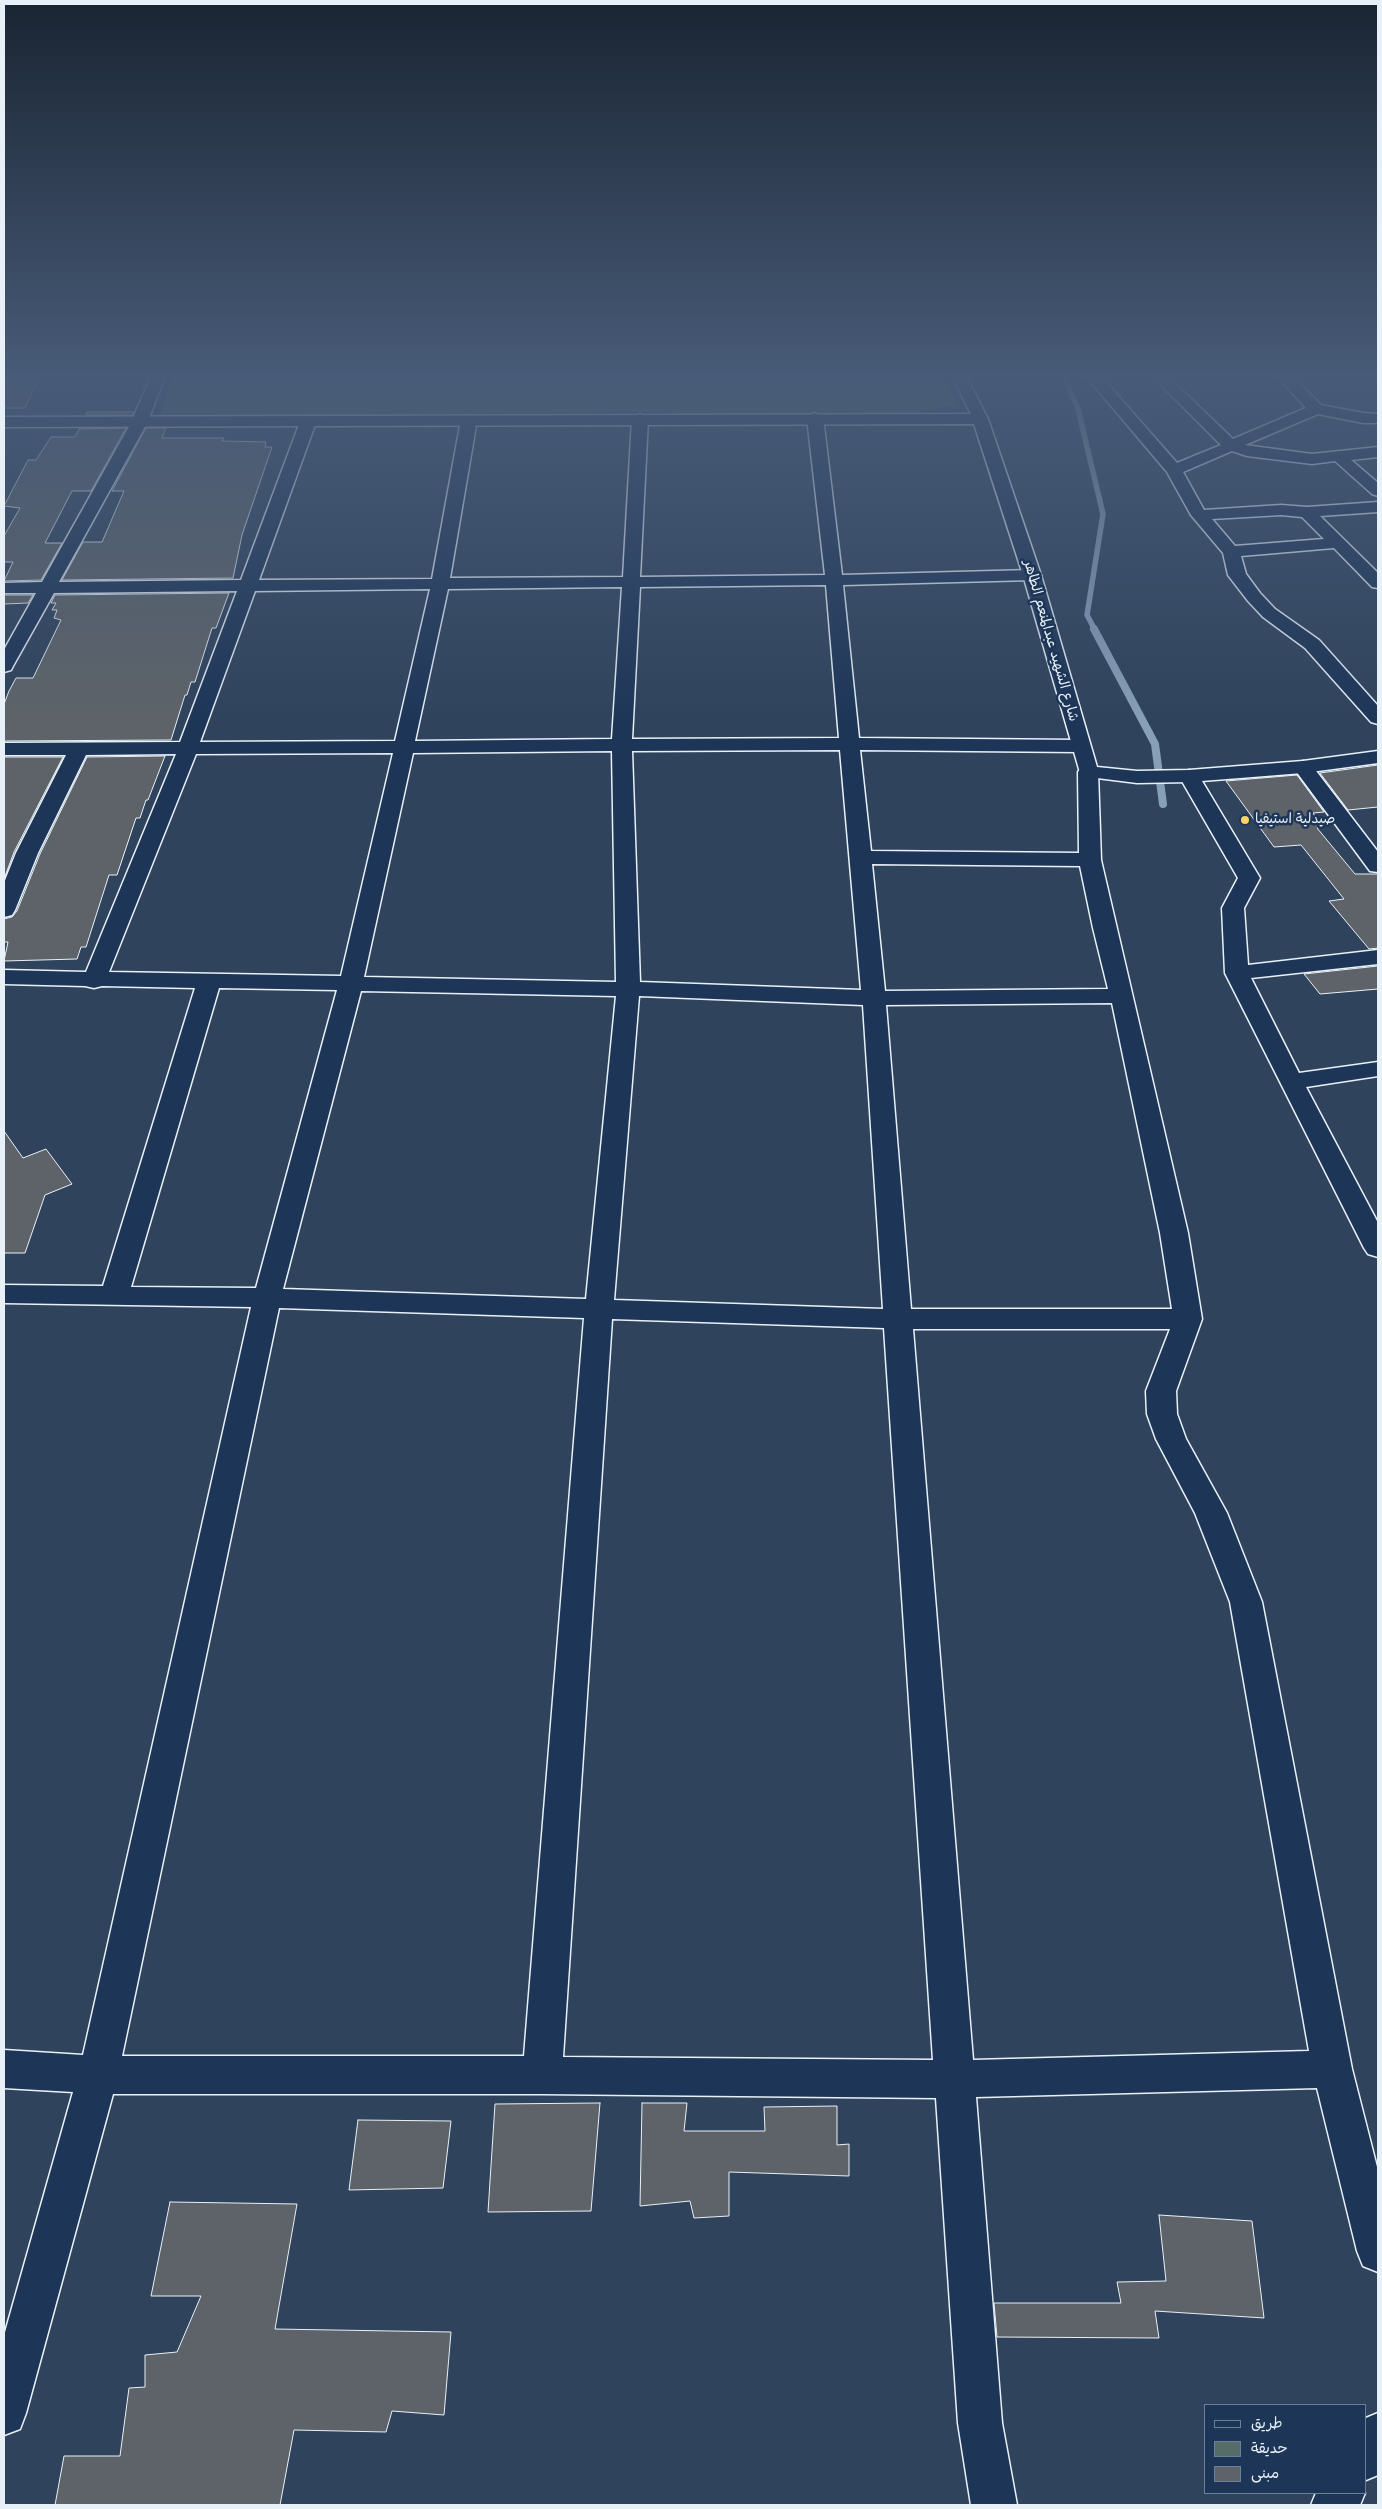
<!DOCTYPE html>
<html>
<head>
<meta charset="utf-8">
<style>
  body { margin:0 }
  #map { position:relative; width:1382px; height:2509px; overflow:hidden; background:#30435c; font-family:Mynerve,"Playpen Sans Arabic",sans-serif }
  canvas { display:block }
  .frame { position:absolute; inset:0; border:5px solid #e8f1f8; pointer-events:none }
  .legend { position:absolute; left:1204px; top:2404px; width:162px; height:90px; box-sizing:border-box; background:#1d3557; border:1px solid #6e8097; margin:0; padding:6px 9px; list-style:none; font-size:15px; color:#e8f1f8 }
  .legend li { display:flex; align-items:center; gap:10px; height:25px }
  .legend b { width:25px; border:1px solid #6e8097 }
</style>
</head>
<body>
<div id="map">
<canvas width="1382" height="2509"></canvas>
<div class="frame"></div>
<ul class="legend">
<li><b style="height:6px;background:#1d3557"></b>طريق</li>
<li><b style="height:14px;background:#556d69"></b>حديقة</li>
<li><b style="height:14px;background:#5d6368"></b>مبنى</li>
</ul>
</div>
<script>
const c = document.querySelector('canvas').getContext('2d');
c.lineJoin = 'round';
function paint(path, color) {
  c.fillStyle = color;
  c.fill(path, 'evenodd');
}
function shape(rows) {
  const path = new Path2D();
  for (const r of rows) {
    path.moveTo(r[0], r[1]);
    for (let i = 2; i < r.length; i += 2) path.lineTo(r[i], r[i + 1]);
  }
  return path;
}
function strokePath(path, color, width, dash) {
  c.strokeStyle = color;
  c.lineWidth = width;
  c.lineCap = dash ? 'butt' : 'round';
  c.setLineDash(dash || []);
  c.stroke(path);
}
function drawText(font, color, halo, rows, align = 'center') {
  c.font = font + ' Mynerve,"Playpen Sans Arabic",sans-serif';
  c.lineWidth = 5;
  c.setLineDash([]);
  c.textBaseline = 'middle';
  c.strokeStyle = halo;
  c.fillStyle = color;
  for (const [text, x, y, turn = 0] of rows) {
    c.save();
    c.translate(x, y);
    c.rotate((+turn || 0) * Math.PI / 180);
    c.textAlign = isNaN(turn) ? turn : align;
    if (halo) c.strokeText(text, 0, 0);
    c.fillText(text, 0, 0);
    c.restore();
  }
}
paint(shape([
  [173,374,942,374,957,405,901,415,706,415,653,412,159,417]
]), '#556d69');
strokePath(shape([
  [1063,374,1078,409,1103,514,1087,615,1095,630]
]), '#889fb8', 5.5);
strokePath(shape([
  [1094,629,1155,744,1163,804]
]), '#889fb8', 8);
const building = shape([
  [34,374,41,374,25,408,4,408,4,381,34,374],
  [87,412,134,412,132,415,86,415,87,412],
  [126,428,91,491,72,491,45,543,62,543,41,580,4,581,13,562,4,562,4,536,20,508,4,506,28,460,36,460,51,437,75,437,79,429,126,428],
  [146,428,166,428,162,438,224,438,222,441,266,442,265,447,272,447,242,535,233,578,62,580,83,542,102,542,124,491,112,491,146,428],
  [229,593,216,628,212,628,195,682,191,682,187,695,185,695,171,740,4,741,4,704,9,691,16,678,33,678,61,620,54,618,57,610,52,610,56,603,51,603,55,595,229,593],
  [4,595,33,595,28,603,4,604,4,595],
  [165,756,148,800,146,800,140,818,136,818,117,875,109,875,86,947,81,947,77,959,4,961,8,942,4,942,4,919,12,917,17,911,40,854,87,757,165,756],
  [4,757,63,757,14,852,4,879,4,757],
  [1378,765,1378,807,1348,810,1320,773,1378,765],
  [1297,775,1324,812,1313,813,1323,827,1317,828,1355,874,1378,874,1378,948,1369,949,1329,901,1344,899,1301,845,1274,847,1226,781,1297,775],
  [1378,966,1378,989,1320,994,1304,974,1378,966],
  [4,1131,23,1158,46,1149,72,1184,45,1195,25,1253,4,1253,4,1131],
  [600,2103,591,2211,488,2212,495,2104,600,2103],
  [642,2103,687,2103,684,2131,765,2131,764,2107,837,2106,837,2145,849,2144,849,2176,729,2172,729,2216,694,2218,690,2201,640,2206,642,2103],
  [358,2120,451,2121,443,2188,349,2190,358,2120],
  [170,2202,297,2204,275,2329,451,2332,444,2415,392,2411,386,2432,294,2430,280,2505,55,2505,64,2456,120,2456,129,2388,145,2387,145,2355,177,2352,201,2296,151,2296,170,2202],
  [1159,2215,1252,2221,1264,2318,1155,2311,1159,2338,997,2337,994,2303,1121,2303,1117,2282,1166,2281,1159,2215]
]);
paint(building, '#5d6368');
strokePath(building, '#e8f1f8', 1);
const street = shape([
  [152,374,166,374,147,423,59,582,241,580,300,422,308,417,316,422,259,580,432,579,461,420,469,415,477,420,450,578,623,577,632,419,640,414,648,419,640,577,825,575,807,418,815,413,823,418,842,575,1032,570,1038,571,1041,575,1038,579,1032,580,843,585,859,738,1079,740,1086,742,1089,746,1086,750,1079,752,860,750,871,851,1079,853,1078,772,1081,768,1088,766,1095,768,1098,772,1101,860,1188,1233,1202,1319,1176,1391,1177,1414,1186,1439,1227,1513,1262,1602,1352,2069,1378,2171,1378,2272,1363,2266,1357,2251,1317,2088,976,2097,1002,2423,1017,2505,971,2505,958,2423,936,2098,542,2094,113,2094,26,2413,20,2429,4,2435,4,2336,73,2092,4,2088,4,2050,83,2055,251,1307,4,1303,4,1285,103,1286,195,988,102,986,94,988,85,986,4,984,4,970,86,972,176,754,86,755,38,853,15,910,12,915,4,917,4,883,16,853,66,755,4,755,4,743,180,742,237,591,54,593,13,666,11,670,4,672,4,650,36,593,4,593,4,583,42,582,131,423,152,374],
  [826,585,839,738,632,739,640,587,826,585],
  [622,587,612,739,415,741,448,589,622,587],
  [430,589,395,741,200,742,255,591,430,589],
  [840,750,861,990,640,982,632,751,840,750],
  [612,751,616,982,364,977,413,753,612,751],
  [393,753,341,976,109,972,196,754,393,753],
  [872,864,1080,866,1093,928,1108,989,885,991,872,864],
  [219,988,337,990,256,1288,131,1287,219,988],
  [361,991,616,996,586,1299,283,1289,361,991],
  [639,996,863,1005,883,1309,614,1300,639,996],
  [1112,1003,1160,1233,1172,1309,911,1309,886,1005,1112,1003],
  [279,1308,584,1318,524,2056,122,2056,279,1308],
  [612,1319,884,1328,933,2060,563,2057,612,1319],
  [913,1329,1170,1329,1146,1391,1147,1414,1156,1439,1195,1513,1230,1602,1309,2051,973,2060,913,1329],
  [951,374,965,374,988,419,985,422,975,422,951,374],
  [1084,374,1099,374,1177,463,1221,445,1150,374,1165,374,1233,439,1306,408,1275,374,1290,374,1321,405,1363,413,1378,414,1378,423,1363,423,1318,414,1245,445,1312,454,1378,447,1378,457,1351,460,1378,483,1378,496,1372,494,1335,461,1312,464,1247,456,1232,451,1183,472,1204,510,1281,505,1307,507,1378,502,1378,512,1320,516,1378,573,1378,588,1372,587,1334,548,1241,556,1246,574,1260,593,1275,609,1319,640,1378,706,1378,724,1371,722,1305,648,1263,617,1248,601,1228,575,1223,553,1191,515,1167,472,1084,374],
  [1281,515,1302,517,1324,539,1235,546,1212,519,1281,515],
  [1303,761,1310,763,1378,852,1378,872,1370,871,1293,767,1296,763,1303,761],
  [1189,770,1196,772,1199,776,1260,878,1244,908,1248,965,1378,950,1378,964,1251,978,1299,1073,1378,1062,1378,1076,1306,1087,1378,1223,1378,1257,1368,1254,1364,1248,1225,973,1222,908,1238,878,1179,776,1182,772,1189,770],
  [1378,2413,1378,2475,1366,2480,1366,2418,1378,2413],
  [1316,2493,1365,2493,1360,2505,1311,2505,1316,2493]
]);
const secondary = shape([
  [980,414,988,419,1041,575,1097,767,1137,771,1189,770,1303,761,1378,751,1378,763,1303,773,1189,782,1137,783,1081,776,1023,575,974,424,4,427,4,417,980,414]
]);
strokePath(street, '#e8f1f8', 3);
strokePath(secondary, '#e8f1f8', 3);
paint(street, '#1d3557');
paint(secondary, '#1d3557');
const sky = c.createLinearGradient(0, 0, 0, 725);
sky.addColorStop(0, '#1a2533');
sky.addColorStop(0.52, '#485b78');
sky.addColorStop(1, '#485b7800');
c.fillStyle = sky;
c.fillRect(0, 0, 1382, 725);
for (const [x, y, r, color] of [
  [1245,820,5,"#ffd166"]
]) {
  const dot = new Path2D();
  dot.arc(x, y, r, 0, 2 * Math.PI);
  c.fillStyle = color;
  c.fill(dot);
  strokePath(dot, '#1d3557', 2);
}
drawText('14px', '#e8f1f8', '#1d3557', [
  ["شارع الشهيد عبدالمنعم الطاهر",1050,641,74]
]);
drawText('14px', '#e8f1f8', '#1d3557', [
  ["صيدلية استيفيا",1255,820]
], 'left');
</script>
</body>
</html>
